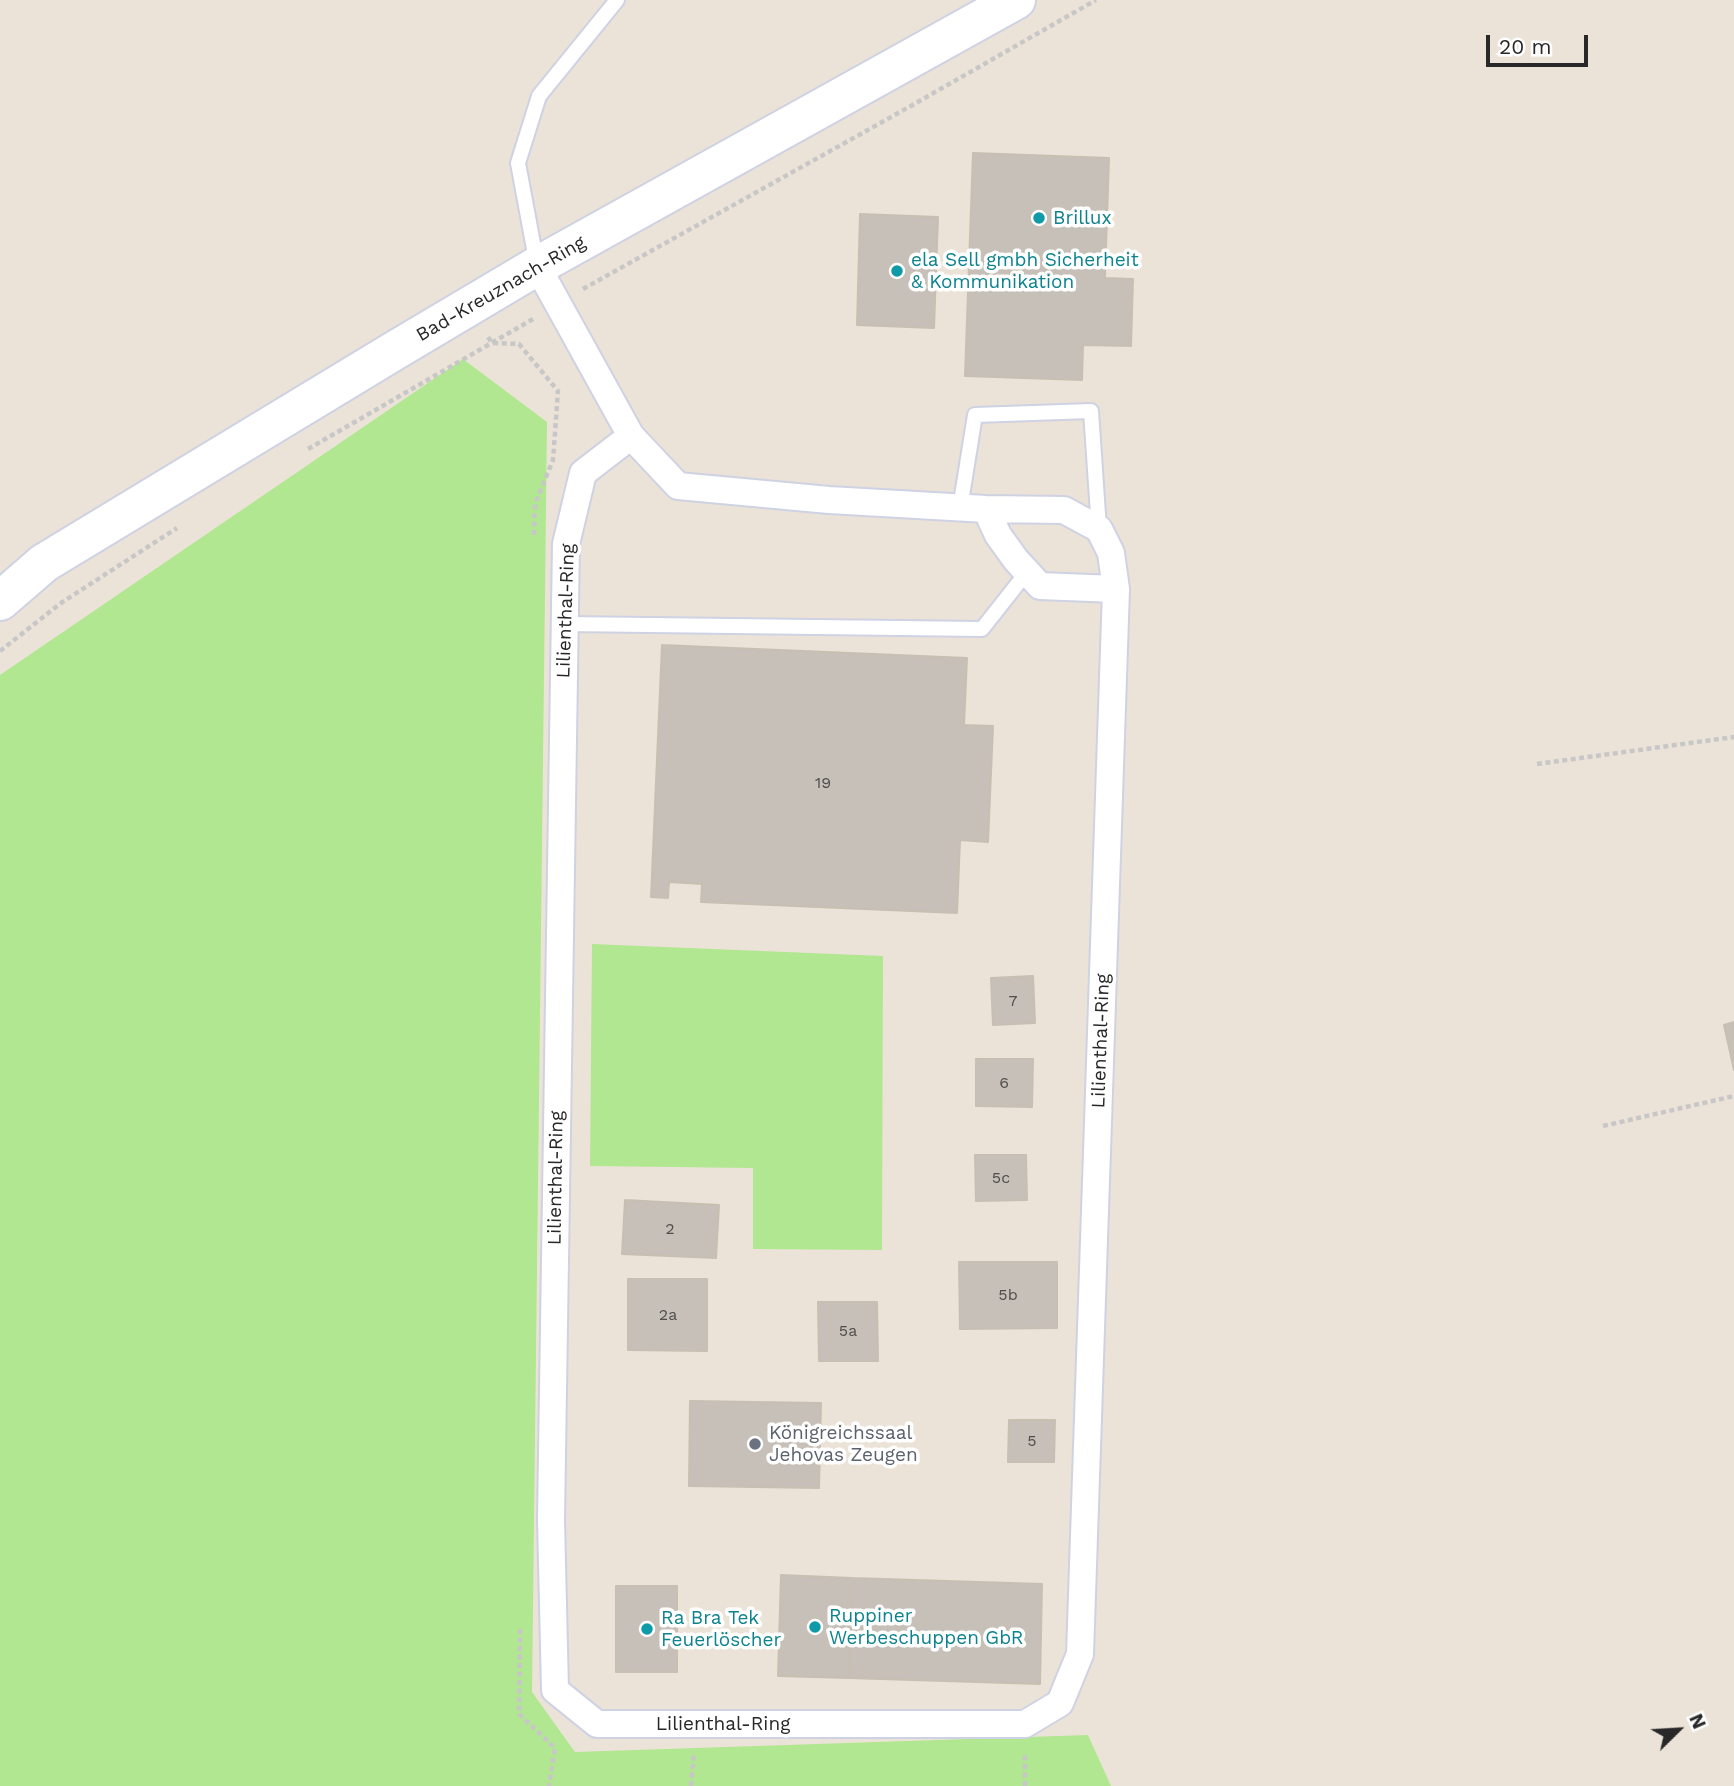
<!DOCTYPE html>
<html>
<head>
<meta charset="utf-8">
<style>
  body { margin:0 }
  #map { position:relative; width:1734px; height:1786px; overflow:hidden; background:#ece3d8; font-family:"Work Sans",sans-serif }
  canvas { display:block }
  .north { position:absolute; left:1643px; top:1695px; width:70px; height:70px; -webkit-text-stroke:5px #fff; paint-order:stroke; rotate:66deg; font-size:19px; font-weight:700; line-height:28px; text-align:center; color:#282828 }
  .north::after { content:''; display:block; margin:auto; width:24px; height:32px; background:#282828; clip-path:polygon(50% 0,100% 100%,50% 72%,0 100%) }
  .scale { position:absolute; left:1486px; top:35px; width:102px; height:32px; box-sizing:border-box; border:4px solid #282828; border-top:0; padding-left:9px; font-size:21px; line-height:24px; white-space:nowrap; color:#282828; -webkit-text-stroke:5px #fff; paint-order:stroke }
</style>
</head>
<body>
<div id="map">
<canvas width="1734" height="1786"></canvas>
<div class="north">N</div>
<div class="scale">20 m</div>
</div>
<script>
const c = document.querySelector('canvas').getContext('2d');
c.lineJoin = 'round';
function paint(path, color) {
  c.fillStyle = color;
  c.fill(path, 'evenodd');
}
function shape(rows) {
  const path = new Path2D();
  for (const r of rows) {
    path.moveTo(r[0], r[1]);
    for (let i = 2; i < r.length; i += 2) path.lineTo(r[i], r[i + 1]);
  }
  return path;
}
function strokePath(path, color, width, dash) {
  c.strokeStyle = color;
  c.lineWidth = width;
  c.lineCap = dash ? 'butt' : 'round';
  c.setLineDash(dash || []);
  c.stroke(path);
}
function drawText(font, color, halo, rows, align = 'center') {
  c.font = font + ' "Work Sans",sans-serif';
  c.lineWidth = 7;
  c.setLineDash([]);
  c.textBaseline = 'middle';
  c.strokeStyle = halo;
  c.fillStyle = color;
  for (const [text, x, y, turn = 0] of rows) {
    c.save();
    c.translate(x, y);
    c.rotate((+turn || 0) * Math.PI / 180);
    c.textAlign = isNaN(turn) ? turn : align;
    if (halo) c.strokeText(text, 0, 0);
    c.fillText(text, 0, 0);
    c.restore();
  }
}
paint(shape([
  [463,359,547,422,532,1692,575,1752,1088,1735,1111,1786,0,1786,0,675],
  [592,944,883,956,882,1250,753,1249,753,1168,590,1166]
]), '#b1e790');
const building = shape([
  [973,153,1109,158,1105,278,1133,279,1131,346,1083,345,1082,380,965,376,973,153],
  [860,214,938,217,934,328,857,325,860,214],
  [662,645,967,658,964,725,993,726,988,842,960,840,957,913,701,902,702,884,669,882,668,898,651,897,662,645],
  [1033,976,1035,1023,993,1025,991,978,1033,976],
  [1734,1022,1734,1070,1724,1025,1734,1022],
  [976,1059,1033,1059,1032,1107,976,1106,976,1059],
  [975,1155,1026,1155,1027,1200,976,1201,975,1155],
  [625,1200,719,1205,716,1258,622,1254,625,1200],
  [959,1262,1057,1262,1057,1328,960,1329,959,1262],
  [628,1279,707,1279,707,1351,628,1350,628,1279],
  [818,1302,877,1302,878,1361,819,1361,818,1302],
  [690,1401,821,1403,819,1488,689,1486,690,1401],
  [1009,1420,1055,1420,1054,1462,1008,1462,1009,1420],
  [781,1575,852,1578,849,1678,778,1676,781,1575],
  [852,1578,1042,1584,1040,1684,849,1678,852,1578],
  [616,1586,677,1586,677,1672,616,1672,616,1586]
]);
paint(building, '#c7c0b8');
strokePath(building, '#c7bfb2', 2);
const service = shape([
  [537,265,518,163,539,96,617,0],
  [960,508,975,415,1091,411,1099,529],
  [565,624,982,629,1027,572]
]);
const minor = shape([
  [537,266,631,436,678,486,829,500,986,509,1064,510,1099,529,1111,553,1116,589,1080,1654,1060,1703,1025,1724,597,1724,555,1690,551,1520,566,544,583,473,631,436],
  [986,509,998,535,1016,560,1040,586,1116,589]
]);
const secondary = shape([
  [0,601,44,563,394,351,537,266,1016,0]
]);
strokePath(service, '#ced2e3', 18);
strokePath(minor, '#ced2e3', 30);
strokePath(secondary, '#ced2e3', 42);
strokePath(shape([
  [583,289,909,107,1096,0],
  [488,337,492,343,519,344,558,391,553,460,535,504,534,535],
  [308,449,533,319],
  [0,651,61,603,177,528],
  [1537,764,1734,737],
  [1603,1126,1734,1096],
  [520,1629,519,1714,555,1748,549,1786],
  [691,1786,694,1752],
  [1025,1786,1025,1752]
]), '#c7c7c7', 4.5, [5, 3.5]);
strokePath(service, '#fff', 14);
strokePath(minor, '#fff', 26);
strokePath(secondary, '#fff', 38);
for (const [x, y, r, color] of [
  [1039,218,7,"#0f9aa8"],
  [897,271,7,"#0f9aa8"],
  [755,1444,7,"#6b7280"],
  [815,1627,7,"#0f9aa8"],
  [647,1629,7,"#0f9aa8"]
]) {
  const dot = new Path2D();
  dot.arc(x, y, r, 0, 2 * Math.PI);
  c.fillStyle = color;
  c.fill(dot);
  strokePath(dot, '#fff', 2.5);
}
drawText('16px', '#504e4c', null, [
  ["19",823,783],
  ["7",1013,1001],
  ["6",1004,1083],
  ["5c",1001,1178],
  ["2",670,1229],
  ["5b",1008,1295],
  ["2a",668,1315],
  ["5a",848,1331],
  ["5",1032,1441]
]);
drawText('19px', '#0d838f', '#fff', [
  ["Brillux",1053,218],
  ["ela Sell gmbh Sicherheit",911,260],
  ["& Kommunikation",911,282],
  ["Ruppiner",829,1616],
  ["Werbeschuppen GbR",829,1638],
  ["Ra Bra Tek",661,1618],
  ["Feuerlöscher",661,1640]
], 'left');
drawText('19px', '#282828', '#fff', [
  ["Bad-Kreuznach-Ring",501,289,-30],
  ["Lilienthal-Ring",566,611,-88],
  ["Lilienthal-Ring",1101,1041,-88],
  ["Lilienthal-Ring",556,1178,-89],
  ["Lilienthal-Ring",723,1724]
]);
drawText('19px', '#5b616d', '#fff', [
  ["Königreichssaal",769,1433],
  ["Jehovas Zeugen",769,1455]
], 'left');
</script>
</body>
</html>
